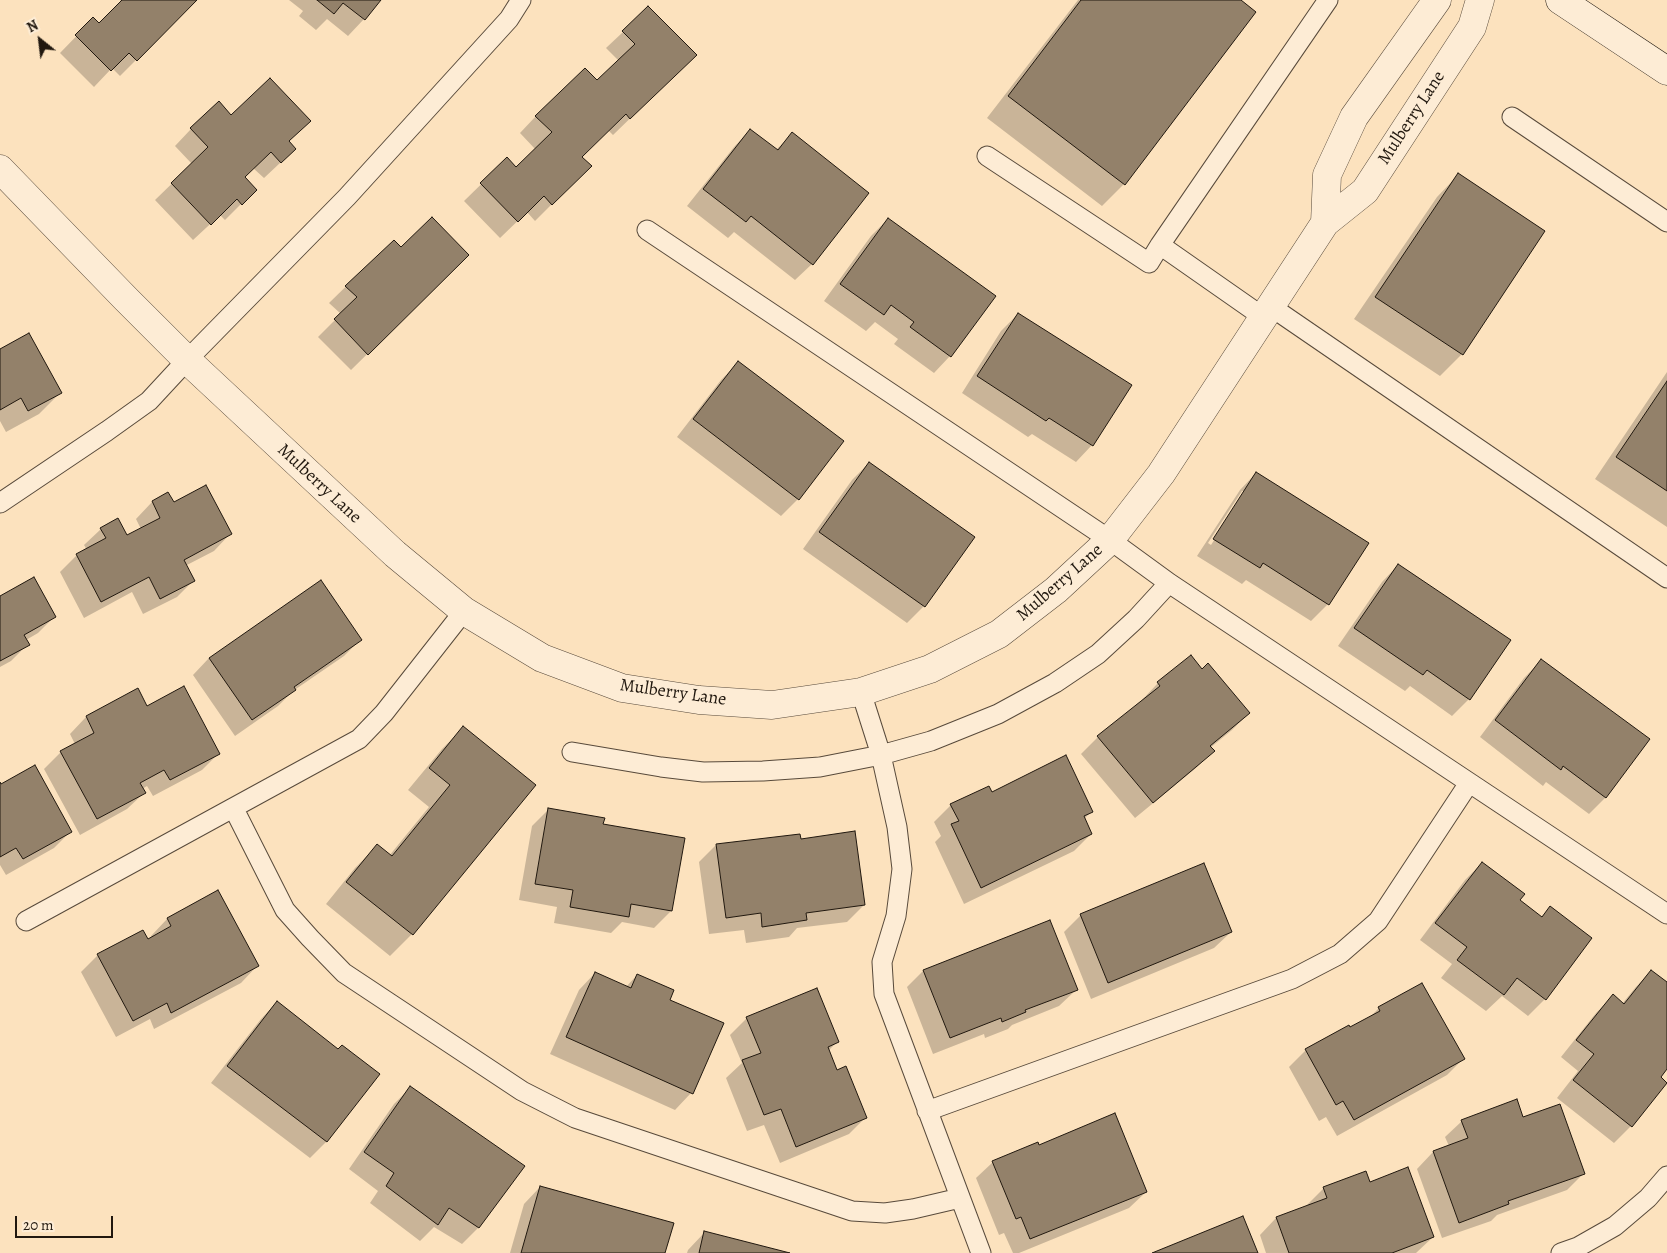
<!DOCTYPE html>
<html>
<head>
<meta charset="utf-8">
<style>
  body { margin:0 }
  #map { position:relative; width:1667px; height:1253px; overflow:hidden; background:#fce2be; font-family:Alegreya,serif }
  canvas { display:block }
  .north { position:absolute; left:15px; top:15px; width:50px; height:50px; -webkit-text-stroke:4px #fdecd5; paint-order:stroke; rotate:331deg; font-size:14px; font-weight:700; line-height:20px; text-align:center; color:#21180f }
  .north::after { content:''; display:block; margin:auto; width:18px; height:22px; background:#21180f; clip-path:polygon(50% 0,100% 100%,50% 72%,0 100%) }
  .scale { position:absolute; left:15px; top:1216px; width:98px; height:22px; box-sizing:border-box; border:2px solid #21180f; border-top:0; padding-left:6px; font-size:15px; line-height:18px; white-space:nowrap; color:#21180f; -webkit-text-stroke:4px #fdecd5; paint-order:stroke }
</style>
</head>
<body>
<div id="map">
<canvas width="1667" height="1253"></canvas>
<div class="north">N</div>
<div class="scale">20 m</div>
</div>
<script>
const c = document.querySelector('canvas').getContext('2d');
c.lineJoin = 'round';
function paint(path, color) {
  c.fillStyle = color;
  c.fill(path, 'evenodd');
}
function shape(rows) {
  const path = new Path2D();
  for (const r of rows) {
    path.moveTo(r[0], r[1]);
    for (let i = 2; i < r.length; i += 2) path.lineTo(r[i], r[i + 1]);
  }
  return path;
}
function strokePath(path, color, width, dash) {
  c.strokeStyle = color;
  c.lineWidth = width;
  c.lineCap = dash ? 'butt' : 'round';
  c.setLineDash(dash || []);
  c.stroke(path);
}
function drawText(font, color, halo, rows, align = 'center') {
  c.font = font + ' Alegreya,serif';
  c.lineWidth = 4;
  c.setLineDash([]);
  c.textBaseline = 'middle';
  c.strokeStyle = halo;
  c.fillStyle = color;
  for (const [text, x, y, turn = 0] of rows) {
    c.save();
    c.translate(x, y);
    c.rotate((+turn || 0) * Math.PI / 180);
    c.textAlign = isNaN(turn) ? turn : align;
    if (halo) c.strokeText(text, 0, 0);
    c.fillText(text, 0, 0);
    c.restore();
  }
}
paint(shape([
  [120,0,196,0,120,76,112,68,94,87,60,53,93,19,99,25,121,2],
  [289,0,380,0,364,19,348,36,327,19,316,30,299,16,303,11],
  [1078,0,1239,0,1255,12,1124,184,1102,206,987,118],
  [623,32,678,72,613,135,608,130,581,157,590,166,535,221,527,212,500,238,464,201,507,159,516,169,536,150,520,133,536,116,597,82,619,61,606,48],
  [231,116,288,142,295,149,264,178,253,168,243,177,255,190,225,220,220,215,193,240,155,200,192,164,175,146,191,129],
  [750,130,776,150,792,134,812,264,795,280,734,232,728,238,687,206,734,147],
  [1458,175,1462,354,1440,376,1354,319,1437,197],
  [888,219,950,356,934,373,894,344,898,339,875,322,866,331,824,301,871,236],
  [468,255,351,370,318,337,341,314,329,303,374,259],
  [1018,314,1092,445,1076,462,1032,434,1028,437,962,393,1001,331],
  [0,351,61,392,39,414,6,432,0,421],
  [738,363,842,442,798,499,781,516,677,437,721,380],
  [1667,372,1667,527,1595,479],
  [869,463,924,606,907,623,803,549,852,480],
  [1256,473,1328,604,1311,621,1246,580,1242,584,1197,556,1240,490],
  [1242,491,1245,491,1211,545,1208,543],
  [168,494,173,504,230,534,214,551,185,566,193,581,177,597,143,614,132,592,84,618,60,572,77,555,87,550,84,545,101,529,126,537,141,529,136,519,152,502],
  [1398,565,1469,699,1452,716,1410,686,1405,691,1338,646,1382,582],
  [0,598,55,616,38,633,26,640,28,644,11,661,0,667],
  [361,639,344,656,293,691,278,706,235,736,193,675,209,658],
  [1541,661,1606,797,1589,814,1546,782,1543,786,1480,737,1524,678],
  [1202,670,1249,713,1232,730,1210,748,1213,751,1196,768,1135,818,1081,754,1098,737,1143,702,1142,700,1158,683],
  [147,707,219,753,202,770,153,796,147,786,142,789,144,793,127,809,80,835,44,769,61,752,75,744,70,734,86,717],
  [463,728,534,785,412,934,390,956,326,904,355,868,377,846,389,856,429,807,408,790,442,749],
  [0,785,70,832,54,848,6,875,0,865],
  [991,794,1092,811,1084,819,1091,834,1074,851,964,904,935,842,941,836,934,822,951,805],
  [549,809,602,825,683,839,671,911,654,928,622,922,611,933,554,923,557,907,519,900,532,826],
  [799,835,800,840,864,905,847,922,797,928,789,937,746,943,744,930,709,934,699,862,716,845],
  [1482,863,1518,900,1541,917,1550,908,1591,938,1545,999,1528,1016,1502,996,1486,1011,1441,978,1452,964,1420,940,1465,880],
  [218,892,257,966,241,983,154,1029,150,1019,116,1037,81,972,98,955,152,938,151,936,167,919],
  [1081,915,1231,932,1214,948,1091,999,1064,932],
  [923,971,1076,990,1059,1006,1012,1025,1008,1029,985,1038,984,1034,933,1054,907,987],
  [1651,971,1667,984,1667,1067,1659,1078,1665,1083,1631,1126,1614,1143,1557,1098,1578,1071,1561,1057,1596,1013,1613,996,1622,1004,1635,988],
  [595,973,626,987,637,975,668,1000,722,1024,691,1093,675,1110,550,1054,579,990],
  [277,1002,338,1050,378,1075,326,1142,310,1158,211,1083,261,1019],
  [1379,1008,1463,1059,1447,1075,1337,1136,1326,1117,1319,1121,1289,1067,1306,1050,1369,1018],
  [747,1018,837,1042,828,1051,836,1071,865,1118,849,1134,780,1163,764,1125,747,1131,726,1078,742,1063,730,1035],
  [410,1088,523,1166,478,1228,462,1244,434,1227,420,1241,370,1203,378,1191,349,1169,394,1104],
  [1522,1119,1584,1173,1567,1190,1497,1215,1491,1221,1442,1238,1417,1169,1433,1152,1449,1146,1445,1137,1462,1121],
  [1039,1147,1146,1192,1129,1208,1019,1253,1013,1253,1004,1233,999,1235,976,1178,993,1162],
  [1369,1184,1433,1237,1416,1253,1266,1253,1260,1235,1276,1218,1308,1207,1307,1205,1324,1188],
  [540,1187,664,1253,510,1253,524,1204],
  [704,1233,785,1253,687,1253,688,1250]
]), '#0003');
const building = shape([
  [122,0,197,0,137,61,129,53,111,71,75,35,93,17,99,23,122,0],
  [317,0,381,0,365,20,343,3,334,14,317,0],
  [1081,0,1241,0,1256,12,1125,185,1008,96,1081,0],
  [648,6,697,55,630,119,626,114,582,157,592,166,552,205,544,196,518,222,480,183,507,157,516,167,552,132,535,116,585,68,597,80,635,44,622,31,648,6],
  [270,78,311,121,289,141,296,149,281,163,271,152,245,177,257,190,242,205,237,199,211,225,171,183,208,147,190,128,219,101,231,115,270,78],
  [750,129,778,150,792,132,869,193,813,265,751,216,746,222,703,189,750,129],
  [1458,173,1545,231,1463,355,1375,297,1458,173],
  [432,217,469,255,368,355,334,319,357,297,345,286,394,240,401,247,432,217],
  [888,218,996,296,951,357,910,327,914,322,891,305,884,315,840,284,888,218],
  [1018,313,1132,385,1093,446,1049,418,1046,421,977,376,1018,313],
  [29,333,62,393,28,411,21,398,0,410,0,349,29,333],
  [738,361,844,441,799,500,693,419,738,361],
  [1667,381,1667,491,1616,457,1667,381],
  [869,462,975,537,925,607,819,532,869,462],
  [1256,472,1369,543,1329,605,1263,563,1260,568,1213,539,1256,472],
  [206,485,232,534,184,560,195,581,160,599,149,577,101,602,76,554,106,538,100,528,118,518,127,535,160,518,152,501,168,492,174,502,206,485],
  [1398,564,1511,640,1470,700,1427,670,1423,675,1354,628,1398,564],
  [34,577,56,617,24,635,30,645,0,661,0,596,34,577],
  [321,580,362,640,294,687,296,690,252,720,209,658,321,580],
  [1191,655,1202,669,1208,663,1250,713,1210,746,1215,751,1153,803,1097,736,1160,686,1157,682,1191,655],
  [1541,659,1650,739,1606,798,1563,766,1561,770,1495,720,1541,659],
  [184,686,220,754,170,780,164,770,140,783,146,793,97,819,60,751,94,733,86,716,138,688,147,706,184,686],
  [463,726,536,785,413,935,346,882,377,844,392,856,450,785,429,768,463,726],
  [1066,755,1093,812,1084,816,1092,834,981,888,951,824,959,821,950,804,989,786,992,792,1066,755],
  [35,765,72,832,23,859,16,848,0,857,0,782,1,784,35,765],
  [548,808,605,818,603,824,685,838,672,911,631,904,629,917,570,907,573,890,535,884,548,808],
  [855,831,865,905,806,913,807,920,762,927,761,913,726,918,716,844,800,834,801,839,855,831],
  [1482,862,1525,894,1520,900,1542,917,1550,906,1592,938,1546,1000,1517,978,1504,995,1457,960,1467,947,1435,923,1482,862],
  [1204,863,1232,932,1108,983,1080,914,1204,863],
  [218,890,259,966,171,1013,167,1003,133,1021,97,954,143,930,148,939,171,926,167,918,218,890],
  [1050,920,1078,990,1025,1010,1026,1012,1002,1022,1001,1018,950,1038,923,970,1050,920],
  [1651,970,1667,982,1667,1069,1661,1077,1667,1083,1632,1127,1573,1080,1594,1054,1576,1040,1613,994,1624,1004,1651,970],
  [595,972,631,988,637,974,674,990,670,1000,724,1023,693,1094,566,1037,595,972],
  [1422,983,1465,1059,1354,1120,1343,1101,1336,1105,1305,1049,1349,1025,1350,1027,1380,1011,1378,1007,1422,983],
  [817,988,839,1042,828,1047,837,1070,846,1066,867,1118,796,1147,781,1109,764,1115,742,1060,761,1053,746,1017,817,988],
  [277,1001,338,1049,342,1045,380,1074,327,1142,227,1066,277,1001],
  [410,1086,525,1166,479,1228,449,1208,438,1225,386,1186,394,1173,364,1152,410,1086],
  [1517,1099,1523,1117,1560,1104,1585,1174,1508,1201,1509,1204,1459,1223,1433,1151,1468,1138,1461,1120,1517,1099],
  [1115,1113,1147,1192,1030,1239,1021,1217,1016,1219,992,1161,1038,1142,1039,1145,1115,1113],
  [1408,1167,1434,1237,1392,1253,1289,1253,1276,1217,1327,1198,1323,1187,1366,1171,1370,1182,1408,1167],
  [540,1186,674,1223,665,1253,521,1253,540,1186],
  [1243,1216,1258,1253,1152,1253,1243,1216],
  [704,1231,790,1253,699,1253,704,1231]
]);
paint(building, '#93816a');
strokePath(building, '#21180f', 1);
const service = shape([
  [1512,117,1667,222],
  [987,156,1149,263,1160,245],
  [647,230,1110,540,1169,583,1667,914],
  [1270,306,1667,578],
  [1263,317,1160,245,1328,0],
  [0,503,107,431,149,401,187,360,347,197,509,19,521,0],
  [861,692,881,755,897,827,902,869,896,916,882,962,884,994,981,1253],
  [572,752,661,767,703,772,763,771,820,767,881,755,931,741,998,714,1055,683,1098,654,1136,619,1169,583],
  [234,809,285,910,310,938,344,973,522,1091,575,1118,852,1211,885,1213,913,1209,960,1198],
  [26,921,359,739,384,713,464,611],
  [927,1111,1292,979,1340,954,1378,921,1469,783],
  [1561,1253,1578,1247,1615,1226,1648,1198,1667,1176]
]);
const minor = shape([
  [0,169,126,299,187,360,395,554,464,611,542,658,622,688,699,700,772,705,861,692,930,669,999,634,1056,590,1110,540,1161,474,1325,223,1365,191,1472,27,1480,0],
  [1325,223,1327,175,1354,117,1437,0]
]);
const secondary = shape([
  [1560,0,1667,71]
]);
strokePath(service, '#584a3b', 21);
strokePath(minor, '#584a3b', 29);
strokePath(secondary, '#21180f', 29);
strokePath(service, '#fdecd5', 19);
strokePath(minor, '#fdecd5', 28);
strokePath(secondary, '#fdecd5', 28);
drawText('18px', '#21180f', '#fdecd5', [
  ["Mulberry Lane",1412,118,-57],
  ["Mulberry Lane",319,484,43],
  ["Mulberry Lane",1060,583,-41],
  ["Mulberry Lane",673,693,8]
]);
</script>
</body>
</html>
